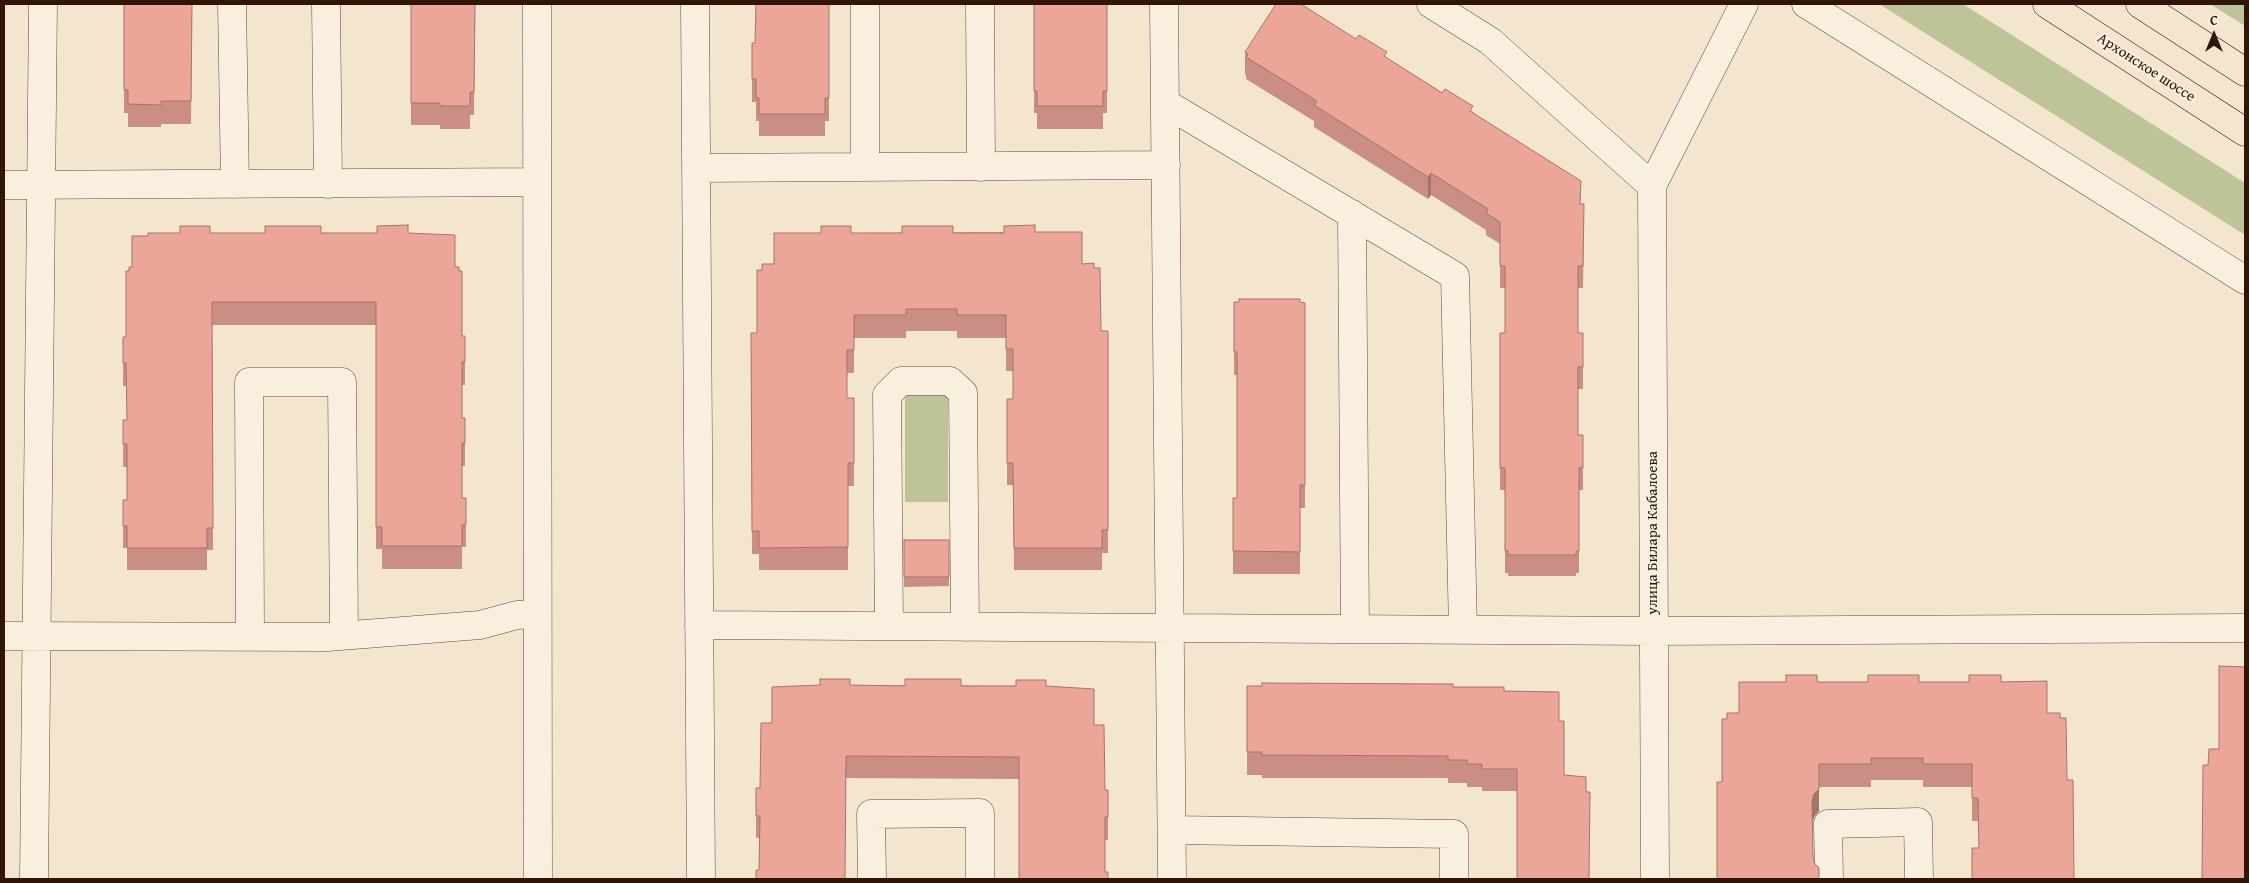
<!DOCTYPE html>
<html>
<head>
<meta charset="utf-8">
<style>
  body { margin:0 }
  #map { position:relative; width:2249px; height:883px; overflow:hidden; background:#f4e6ce; font-family:"Gentium Book Plus",serif }
  canvas { display:block }
  .frame { position:absolute; inset:0; border:5px solid #331508; pointer-events:none }
  .north { position:absolute; left:2189px; top:10px; width:50px; height:50px; -webkit-text-stroke:4px #f8efdf; paint-order:stroke; rotate:0deg; font-size:14px; font-weight:700; line-height:20px; text-align:center; color:#331508 }
  .north::after { content:''; display:block; margin:auto; width:18px; height:22px; background:#331508; clip-path:polygon(50% 0,100% 100%,50% 72%,0 100%) }
</style>
</head>
<body>
<div id="map">
<canvas width="2249" height="883"></canvas>
<div class="frame"></div>
<div class="north">С</div>
</div>
<script>
const c = document.querySelector('canvas').getContext('2d');
c.lineJoin = 'round';
function paint(path, color) {
  c.fillStyle = color;
  c.fill(path, 'evenodd');
}
function shape(rows) {
  const path = new Path2D();
  for (const r of rows) {
    path.moveTo(r[0], r[1]);
    for (let i = 2; i < r.length; i += 2) path.lineTo(r[i], r[i + 1]);
  }
  return path;
}
function strokePath(path, color, width, dash) {
  c.strokeStyle = color;
  c.lineWidth = width;
  c.lineCap = dash ? 'butt' : 'round';
  c.setLineDash(dash || []);
  c.stroke(path);
}
function drawText(font, color, halo, rows, align = 'center') {
  c.font = font + ' "Gentium Book Plus",serif';
  c.lineWidth = 4.5;
  c.setLineDash([]);
  c.textBaseline = 'middle';
  c.strokeStyle = halo;
  c.fillStyle = color;
  for (const [text, x, y, turn = 0] of rows) {
    c.save();
    c.translate(x, y);
    c.rotate((+turn || 0) * Math.PI / 180);
    c.textAlign = isNaN(turn) ? turn : align;
    if (halo) c.strokeText(text, 0, 0);
    c.fillText(text, 0, 0);
    c.restore();
  }
}
paint(shape([
  [1879,4,1963,4,2245,183,2245,235],
  [2210,4,2245,4,2245,26],
  [905,388,948,389,948,502,905,502]
]), '#bdc498');
const minor = shape([
  [232,4,235,184],
  [326,4,328,184],
  [537,4,538,879],
  [695,4,701,879],
  [980,4,981,167],
  [1164,4,1172,879],
  [1431,4,1490,41,1652,186],
  [1806,4,2245,280],
  [1165,103,1455,276,1463,630],
  [865,167,865,4],
  [696,168,1166,165],
  [4,185,537,182],
  [1352,214,1355,629],
  [699,625,1653,631,2245,628],
  [889,626,887,395,901,381,950,381,963,393,965,627],
  [4,636,327,637,480,625,517,615,536,614],
  [250,636,249,382,342,382,344,635],
  [1172,830,1454,834,1454,879],
  [34,879,43,4],
  [872,879,871,814,980,813,980,879],
  [1655,879,1652,186,1744,4],
  [1829,879,1828,824,1918,822,1919,879]
]);
const highway = shape([
  [2047,4,2245,132],
  [2140,4,2245,72]
]);
strokePath(minor, '#63493a', 29);
strokePath(highway, '#331508', 29);
strokePath(minor, '#f8efdf', 28);
strokePath(highway, '#f4e6ce', 28);
paint(shape([
  [124,4,192,4,191,124,161,124,161,127,128,127,128,113,124,113],
  [411,4,475,4,474,115,470,115,470,129,440,129,440,125,411,125],
  [829,4,829,121,825,121,825,136,759,136,759,121,756,121,756,102,752,102,752,43,755,43],
  [1034,4,1107,4,1107,113,1103,113,1103,129,1037,129,1037,113,1034,113],
  [1245,52,1387,58,1473,112,1581,204,1584,225,1583,288,1578,288,1578,333,1583,333,1583,389,1578,389,1578,435,1583,435,1583,490,1579,490,1579,573,1576,573,1576,576,1508,576,1508,573,1505,573,1505,490,1500,490,1500,333,1505,333,1505,288,1500,288,1500,244,1486,235,1486,230,1431,195,1428,199,1314,127,1314,121,1246,79,1246,75,1245,74],
  [1035,232,1082,264,1094,268,1101,331,1108,331,1108,553,1102,553,1102,570,1014,570,1013,485,1007,485,1007,399,1013,399,1013,371,1006,371,1006,338,957,338,957,331,906,331,906,338,854,338,854,373,847,373,847,398,854,398,854,486,848,486,848,570,759,570,759,554,752,554,751,333,757,333,762,270,851,233],
  [210,233,408,233,455,267,462,336,465,336,465,385,462,385,462,418,465,418,465,466,462,466,462,498,466,498,466,547,462,547,462,569,382,569,382,549,376,549,376,325,212,325,213,550,207,550,207,570,127,570,127,548,123,548,123,500,127,500,127,467,123,467,123,420,127,420,126,386,123,386,123,337,126,337,129,271,132,267,148,236],
  [1234,302,1305,303,1305,508,1300,508,1300,574,1233,574,1233,501,1237,498,1237,375,1234,375],
  [904,540,949,540,949,586,904,587],
  [2001,675,1979,848,1978,821,1972,821,1972,787,1923,787,1923,780,1871,780,1871,787,1819,787,1819,811,1814,817,1813,823,1722,782,1727,719,1817,682,1969,682],
  [850,685,1046,686,1094,725,1105,790,1108,790,1108,840,1105,840,1105,872,1108,879,1019,779,846,778,759,870,760,838,756,838,756,788,760,788,772,723],
  [1247,686,1453,687,1504,691,1559,692,1517,791,1482,791,1482,787,1467,787,1467,783,1448,783,1448,778,1262,778,1262,775,1247,775]
]), '#ca8e84');
paint(shape([
  [1431,173,1431,195,1428,199,1428,177],
  [1819,789,1819,811,1814,817,1812,824,1812,802,1814,794]
]), '#a4746b');
const building = shape([
  [124,4,192,4,191,101,161,101,161,105,128,104,128,90,124,90,124,4],
  [411,4,475,4,474,92,470,92,470,106,440,106,440,103,411,103,411,4],
  [756,4,829,4,829,98,825,98,825,114,759,114,759,98,756,98,756,79,752,79,752,43,755,43,756,4],
  [1034,4,1107,4,1107,91,1103,91,1103,106,1037,106,1037,91,1034,91,1034,4],
  [1276,4,1301,4,1356,39,1359,35,1387,52,1384,56,1442,93,1445,89,1473,106,1470,111,1581,181,1580,204,1584,204,1583,266,1578,266,1578,333,1583,333,1583,367,1578,367,1578,435,1583,435,1583,468,1579,468,1579,551,1576,551,1576,555,1508,555,1508,551,1505,551,1505,468,1500,468,1500,333,1505,333,1505,266,1500,266,1500,222,1486,213,1488,209,1431,173,1428,177,1314,105,1317,101,1246,57,1248,54,1245,52,1276,4],
  [408,225,408,233,455,235,455,267,459,267,459,271,462,271,462,336,465,336,465,362,462,362,462,418,465,418,465,443,462,443,462,498,466,498,466,524,462,525,462,546,382,546,382,527,376,527,376,302,212,302,213,528,207,528,207,548,127,548,127,526,123,526,123,500,127,500,127,444,123,444,123,420,127,420,126,363,123,363,123,337,126,337,126,271,129,271,129,267,132,267,132,236,148,236,148,233,180,233,180,226,210,226,210,233,265,233,265,226,321,226,321,233,377,233,377,226,408,225],
  [1035,225,1035,232,1082,232,1082,264,1094,263,1094,268,1100,268,1101,331,1108,331,1108,530,1102,530,1102,548,1014,548,1013,463,1007,463,1007,399,1013,399,1013,349,1006,349,1006,315,957,315,957,309,906,309,906,315,854,315,854,350,847,350,847,398,854,398,854,463,848,463,848,547,759,548,759,531,752,531,751,333,757,333,757,270,762,270,762,264,774,264,774,233,821,233,821,226,851,226,851,233,902,233,902,226,953,226,953,233,1004,233,1004,226,1035,225],
  [1239,299,1300,299,1300,302,1305,303,1305,485,1300,485,1300,552,1233,551,1233,498,1237,498,1237,352,1234,352,1234,302,1239,302,1239,299],
  [904,540,949,540,949,577,904,577,904,540],
  [2219,666,2245,667,2245,879,2202,879,2203,765,2208,765,2209,749,2219,749,2219,666],
  [1786,675,1817,675,1817,682,1868,682,1868,675,1919,675,1919,682,1969,682,1969,675,2001,675,2001,682,2047,681,2047,713,2060,713,2060,718,2066,718,2067,780,2073,780,2074,879,1972,879,1972,848,1979,848,1978,798,1972,798,1972,764,1923,764,1923,758,1871,758,1871,764,1819,764,1819,789,1814,794,1812,802,1813,857,1815,864,1819,868,1819,879,1717,879,1717,782,1722,782,1722,719,1727,719,1727,713,1739,713,1739,682,1786,682,1786,675],
  [820,679,850,679,850,685,905,686,905,679,961,679,961,686,1016,686,1016,680,1046,680,1046,686,1094,689,1094,725,1104,725,1105,790,1108,790,1108,817,1105,817,1105,872,1108,872,1108,879,1019,879,1019,757,846,756,845,879,756,879,756,870,759,870,760,816,756,816,756,788,760,788,761,723,772,723,772,687,820,685,820,679],
  [1262,683,1453,684,1453,687,1504,687,1504,691,1559,692,1559,721,1564,721,1564,775,1586,777,1586,792,1590,792,1589,879,1517,879,1517,769,1482,769,1482,764,1467,764,1467,760,1448,760,1448,756,1262,755,1262,752,1247,752,1247,686,1262,686,1262,683]
]);
paint(building, '#eba599');
strokePath(building, '#a4746b', 1);
drawText('15px', '#331508', '#f8efdf', [
  ["Архонское шоссе",2146,68,33],
  ["улица Билара Кабалоева",1653,533,-90]
]);
</script>
</body>
</html>
